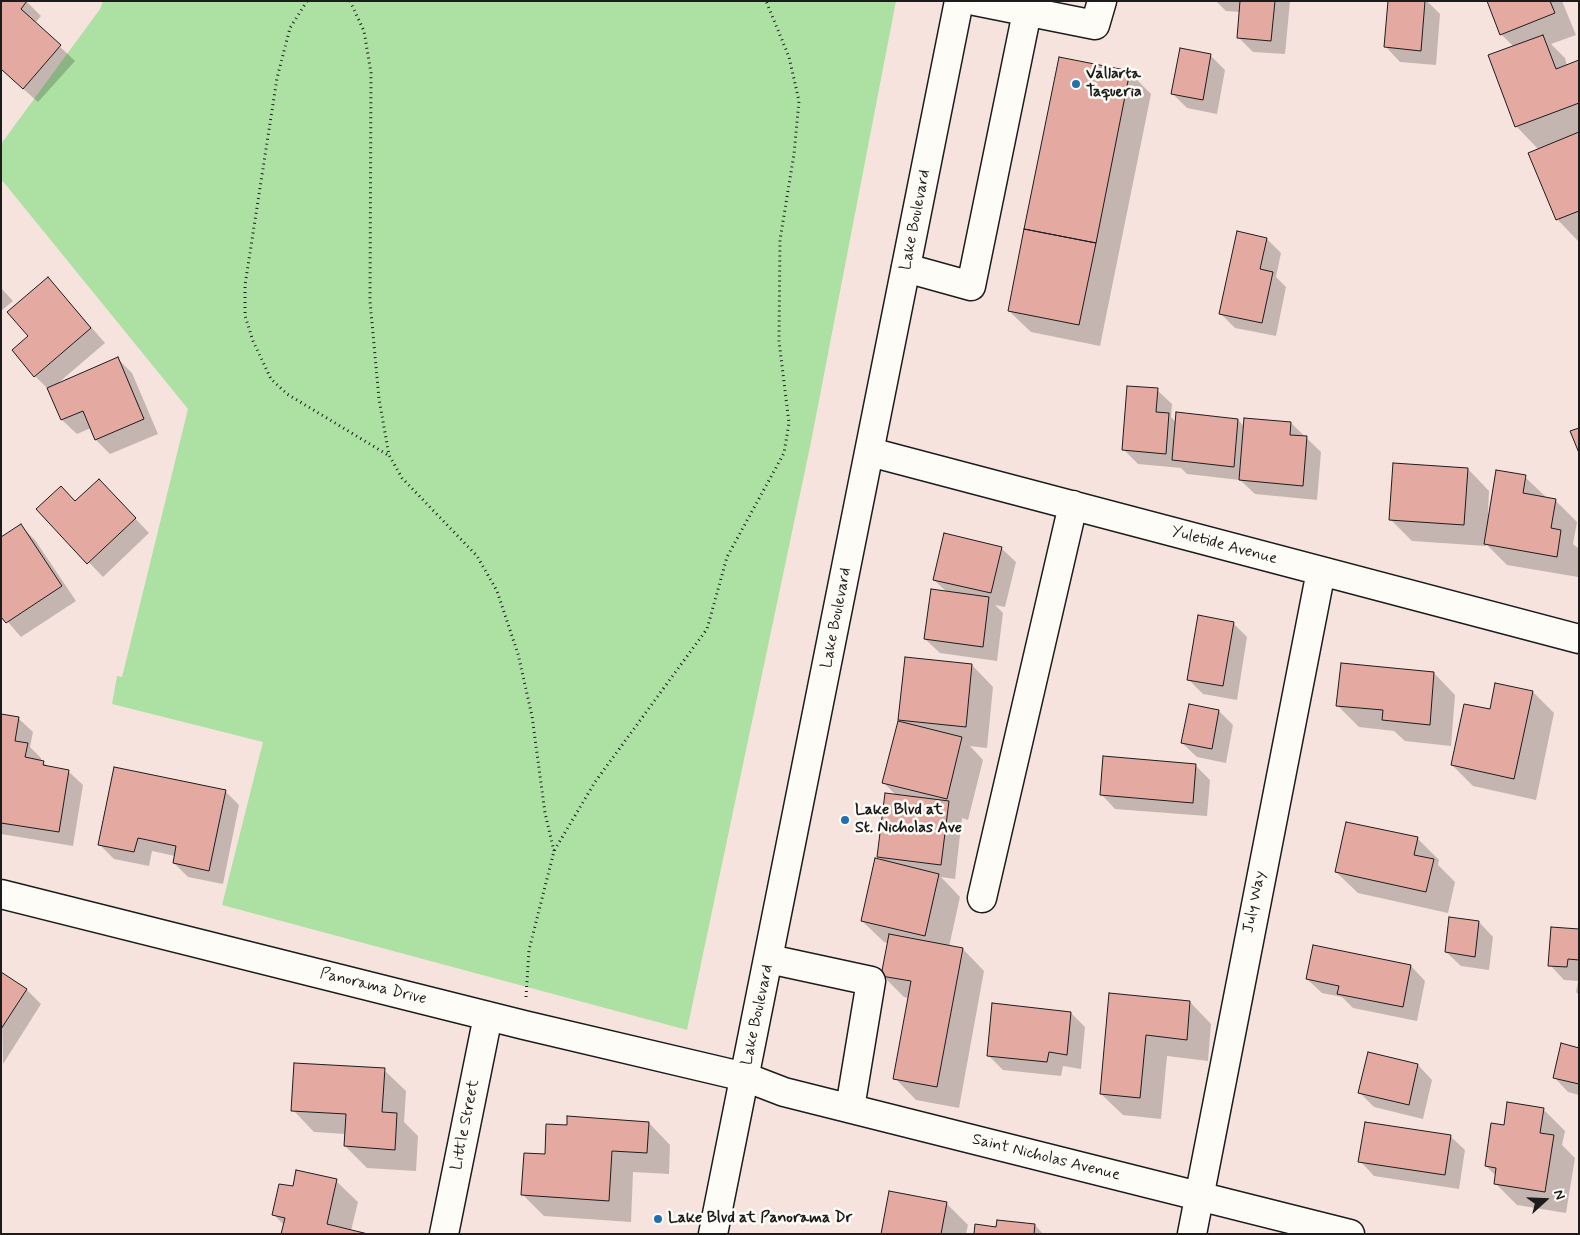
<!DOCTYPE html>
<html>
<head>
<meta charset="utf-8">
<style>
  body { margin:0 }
  #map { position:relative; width:1580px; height:1235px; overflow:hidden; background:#f6e3de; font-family:Mynerve,sans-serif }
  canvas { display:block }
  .frame { position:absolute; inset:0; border:2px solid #1c1c1c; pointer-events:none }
  .north { position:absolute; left:1520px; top:1175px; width:50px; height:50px; -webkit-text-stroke:4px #fdfcf7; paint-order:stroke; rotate:70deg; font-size:14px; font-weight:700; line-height:20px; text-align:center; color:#1c1c1c }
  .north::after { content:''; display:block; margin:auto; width:18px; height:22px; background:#1c1c1c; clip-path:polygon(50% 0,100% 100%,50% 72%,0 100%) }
</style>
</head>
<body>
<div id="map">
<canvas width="1580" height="1235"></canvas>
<div class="frame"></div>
<div class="north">N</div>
</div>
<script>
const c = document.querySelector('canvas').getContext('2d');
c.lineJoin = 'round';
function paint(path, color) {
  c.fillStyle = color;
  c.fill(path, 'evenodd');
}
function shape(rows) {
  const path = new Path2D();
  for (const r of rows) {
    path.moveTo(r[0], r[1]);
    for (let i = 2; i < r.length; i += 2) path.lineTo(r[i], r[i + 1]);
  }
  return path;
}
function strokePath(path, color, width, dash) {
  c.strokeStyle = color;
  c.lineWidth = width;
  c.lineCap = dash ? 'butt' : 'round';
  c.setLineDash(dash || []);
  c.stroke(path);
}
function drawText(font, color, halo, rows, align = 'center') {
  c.font = font + ' Mynerve,sans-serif';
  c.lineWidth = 5;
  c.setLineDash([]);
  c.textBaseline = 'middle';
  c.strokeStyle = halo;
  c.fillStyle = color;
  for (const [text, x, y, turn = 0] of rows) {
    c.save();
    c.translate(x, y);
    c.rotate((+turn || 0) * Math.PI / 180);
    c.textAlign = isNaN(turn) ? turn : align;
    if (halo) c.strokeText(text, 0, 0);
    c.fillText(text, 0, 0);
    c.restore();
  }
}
paint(shape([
  [103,1,896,1,811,442,687,1030,222,905,263,742,112,704,117,676,122,677,188,409,1,179,1,144,100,9]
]), '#ade1a3');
paint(shape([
  [1,1,26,1,41,16,35,23,75,61,38,102,1,69],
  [1216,1,1290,1,1285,54,1253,52,1238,37,1240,12,1226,11],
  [1389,1,1427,1,1440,14,1436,65,1400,62,1386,47],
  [1489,1,1562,1,1576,35,1551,44,1565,58,1567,66,1579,61,1578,241,1557,219,1539,150,1516,126,1514,47,1501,34],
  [1210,55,1225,70,1217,114,1187,108,1173,94],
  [1130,73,1151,94,1100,346,1031,332,1009,311],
  [1267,239,1281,253,1276,277,1286,287,1276,336,1235,328,1220,313],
  [48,278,105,343,57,384,118,359,132,373,158,434,110,454,96,440,91,428,77,434,62,420,49,390,35,376,30,337],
  [1,288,13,301,1,311],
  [1157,390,1172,404,1171,417,1177,423,1238,420,1245,427,1291,423,1321,452,1317,500,1255,494,1240,480,1187,474,1181,468,1138,464,1124,450],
  [1468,469,1489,491,1488,514,1525,477,1548,499,1555,500,1577,522,1573,544,1579,549,1578,577,1507,565,1486,544,1486,546,1412,541,1391,520],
  [113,495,149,533,103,577,38,509],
  [20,525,35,540,76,601,21,637,1,614],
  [1001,548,1016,562,1005,607,995,605,1003,613,997,661,940,653,925,639,948,593,934,580],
  [1233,623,1247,637,1237,700,1203,694,1188,679],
  [972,665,993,687,987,748,970,746,983,760,968,820,962,818,955,879,941,877,960,897,949,947,963,949,984,971,959,1108,916,1100,895,1078,909,998,904,997,882,975,888,943,884,942,862,921,884,862,879,857,897,796,883,782,904,723,900,719],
  [1434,673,1455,695,1451,746,1405,741,1394,731,1359,727,1338,706],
  [1533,692,1554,713,1536,800,1473,786,1452,765,1491,711],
  [1219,711,1233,725,1226,763,1197,757,1182,743],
  [1,715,18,718,33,732,30,747,41,758,41,761,49,767,68,771,83,785,73,846,1,834],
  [1196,766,1210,780,1207,816,1115,809,1101,794],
  [225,791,239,805,223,884,188,877,174,863,175,856,152,851,149,866,114,859,99,844],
  [1418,839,1439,860,1438,865,1455,882,1448,913,1358,893,1336,872],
  [1479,922,1493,937,1489,970,1461,966,1446,952],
  [1579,931,1579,995,1576,992,1578,981,1564,980,1550,965],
  [1411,966,1425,981,1417,1021,1353,1008,1342,997,1322,993,1307,979],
  [1,973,26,989,41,1004,3,1064],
  [1110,995,1190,1002,1211,1024,1208,1061,1167,1056,1161,1119,1123,1115,1101,1094],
  [1071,1013,1085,1027,1081,1069,1063,1066,1061,1076,1003,1070,988,1055],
  [1579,1049,1579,1095,1568,1092,1554,1077],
  [1418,1065,1432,1080,1423,1119,1374,1107,1360,1093],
  [384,1070,406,1091,404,1122,418,1136,416,1171,367,1168,345,1146,346,1134,314,1132,293,1110],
  [1543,1109,1565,1131,1562,1145,1575,1158,1566,1213,1517,1205,1495,1183,1496,1176,1486,1166,1505,1126],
  [649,1123,670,1145,669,1174,633,1172,631,1222,544,1216,522,1194,546,1156,568,1127],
  [1450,1136,1465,1150,1459,1189,1374,1176,1360,1161],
  [336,1181,358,1202,351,1231,285,1226,273,1214,293,1188],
  [946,1203,968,1225,966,1234,882,1234],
  [1035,1225,1043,1234,975,1234]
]), '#0003');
const building = shape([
  [1,1,27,1,21,9,61,45,23,89,1,69,1,1],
  [1240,1,1275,1,1271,41,1237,38,1240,1],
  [1388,1,1425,1,1421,51,1384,47,1388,1],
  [1487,1,1550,1,1555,13,1500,35,1487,1],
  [1543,35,1556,69,1579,60,1579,103,1515,127,1488,55,1543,35],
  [1180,48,1211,54,1203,100,1171,94,1180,48],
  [1059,57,1130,71,1096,243,1024,229,1059,57],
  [1579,132,1579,211,1556,220,1528,153,1579,132],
  [1024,229,1096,243,1079,325,1008,311,1024,229],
  [1237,231,1267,238,1260,269,1273,272,1262,323,1219,314,1237,231],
  [48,277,91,328,34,377,12,350,28,336,7,312,48,277],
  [118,357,144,419,95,440,83,411,61,420,47,388,118,357],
  [1127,386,1158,388,1156,412,1169,413,1166,454,1122,450,1127,386],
  [1176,412,1238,419,1234,467,1172,460,1176,412],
  [1244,418,1291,422,1290,435,1307,436,1303,486,1239,480,1244,418],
  [1579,428,1579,453,1570,431,1579,428],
  [1393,463,1468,468,1464,525,1389,520,1393,463],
  [1496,470,1526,475,1523,493,1556,499,1551,528,1561,530,1557,557,1484,544,1496,470],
  [99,479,136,518,87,564,36,509,61,486,75,501,99,479],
  [21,524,62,586,6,623,1,617,1,537,21,524],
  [944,533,1002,547,991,593,933,580,944,533],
  [931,589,989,597,983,647,924,639,931,589],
  [1198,615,1234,622,1223,686,1187,680,1198,615],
  [905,657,972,664,966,727,898,720,905,657],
  [1341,663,1434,672,1430,725,1382,720,1383,710,1336,706,1341,663],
  [1495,683,1533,691,1514,779,1451,765,1464,704,1490,709,1495,683],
  [1189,704,1219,710,1212,749,1181,743,1189,704],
  [1,714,19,717,15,741,28,743,25,757,44,761,43,765,69,770,59,832,1,823,1,714],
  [898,721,962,737,947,799,882,783,898,721],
  [1103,756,1196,764,1193,803,1100,795,1103,756],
  [114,767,226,790,209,871,173,863,176,846,138,838,134,852,98,845,114,767],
  [885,793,949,801,941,865,877,857,885,793],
  [1346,822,1418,837,1414,855,1434,859,1426,892,1335,872,1346,822],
  [875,858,939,874,925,936,861,921,875,858],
  [1449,917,1479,921,1475,957,1445,952,1449,917],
  [1551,927,1579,929,1579,960,1568,959,1567,967,1548,966,1551,927],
  [889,934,963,948,937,1087,893,1079,911,981,881,976,889,934],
  [1313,945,1411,965,1403,1007,1337,994,1339,986,1306,979,1313,945],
  [1,972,27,989,1,1029,1,972],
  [1109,993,1190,1001,1187,1040,1146,1035,1140,1098,1100,1094,1109,993],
  [992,1003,1071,1012,1067,1055,1049,1052,1047,1062,987,1056,992,1003],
  [1561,1043,1579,1048,1579,1084,1553,1078,1561,1043],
  [1368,1052,1418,1064,1409,1105,1358,1093,1368,1052],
  [294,1063,385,1068,382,1112,397,1113,395,1150,344,1146,346,1114,291,1111,294,1063],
  [1507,1102,1544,1108,1540,1133,1554,1135,1545,1192,1494,1184,1496,1168,1485,1166,1491,1123,1504,1125,1507,1102],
  [567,1116,649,1122,647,1153,612,1151,609,1201,521,1195,524,1153,545,1154,546,1124,567,1125,567,1116],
  [1365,1122,1451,1135,1445,1175,1358,1162,1365,1122],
  [296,1170,337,1179,327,1224,368,1234,281,1234,285,1218,272,1215,279,1184,293,1186,296,1170],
  [889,1191,947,1202,941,1234,881,1234,889,1191],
  [997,1220,1035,1224,1034,1234,974,1234,975,1224,996,1227,997,1220]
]);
paint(building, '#e4aaa2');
strokePath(building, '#1c1c1c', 1);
const minor = shape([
  [975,1,1095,25,1102,1],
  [906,268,971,286,1027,12],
  [870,452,1579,639],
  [1,894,524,1025,745,1077,784,1092,1350,1234],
  [982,898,1073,505],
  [769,959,871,981,850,1108],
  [444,1234,488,1016],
  [1192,1234,1321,571]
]);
const major = shape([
  [713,1234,959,1]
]);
strokePath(minor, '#1c1c1c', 31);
strokePath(major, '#1c1c1c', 31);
strokePath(shape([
  [307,1,290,28,277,78,245,285,245,316,253,341,271,379,287,394,388,455],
  [350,1,364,31,371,73,370,301,379,399,389,455,402,478,477,556,497,591,518,654,532,716,545,813,554,851],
  [526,997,529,950,554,851,595,782,707,629,727,557,784,453,789,423,779,341,780,240,794,154,799,101,789,57,766,1]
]), '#1c1c1c', 3, [1, 4]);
strokePath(minor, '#fdfcf7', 28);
strokePath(major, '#fdfcf7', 28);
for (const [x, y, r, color] of [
  [1076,84,5,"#1f6fb2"],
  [845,820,5,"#1f6fb2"],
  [658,1219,5,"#1f6fb2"]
]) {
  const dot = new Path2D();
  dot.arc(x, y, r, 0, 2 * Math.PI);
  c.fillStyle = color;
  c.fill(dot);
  strokePath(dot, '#fdfcf7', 2);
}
drawText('bold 16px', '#1c1c1c', '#fdfcf7', [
  ["Vallarta",1086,75],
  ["Taqueria",1086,93],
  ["Lake Blvd at",855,811],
  ["St. Nicholas Ave",855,829],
  ["Lake Blvd at Panorama Dr",668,1219]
], 'left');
drawText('16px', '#1c1c1c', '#fdfcf7', [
  ["Lake Boulevard",916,220,-79],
  ["Yuletide Avenue",1224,546,15],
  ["Lake Boulevard",837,618,-79],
  ["July Way",1255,902,-79],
  ["Panorama Drive",373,987,14],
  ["Lake Boulevard",758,1015,-78],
  ["Little Street",466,1125,-79],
  ["Saint Nicholas Avenue",1046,1158,14]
]);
</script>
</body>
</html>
